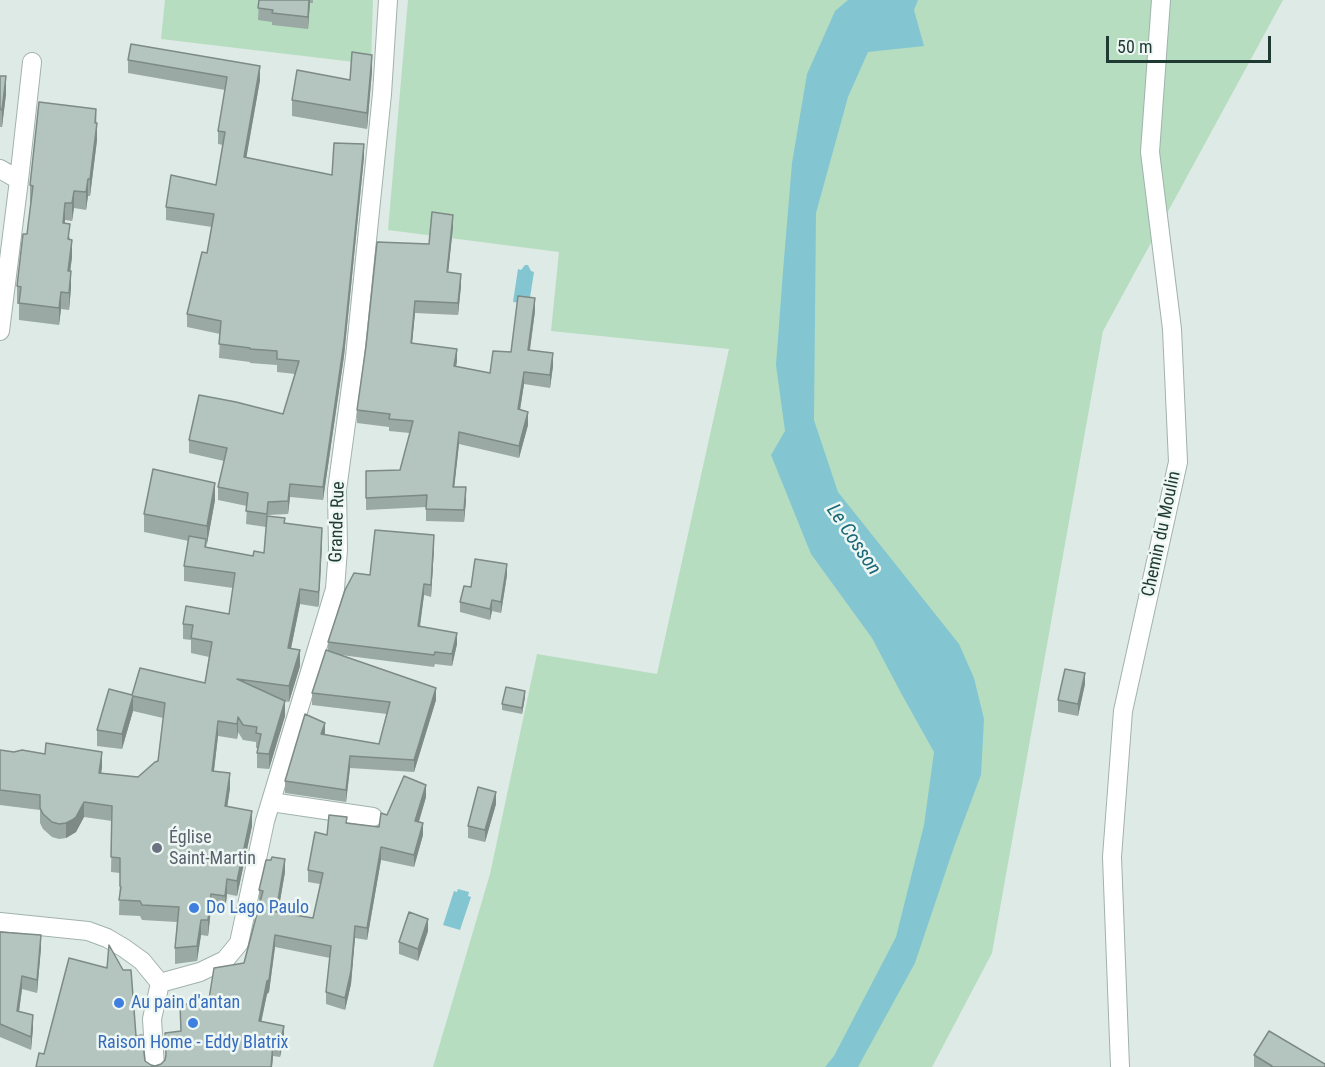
<!DOCTYPE html>
<html>
<head>
<meta charset="utf-8">
<style>
  body { margin:0 }
  #map { position:relative; width:1325px; height:1067px; overflow:hidden; background:#deeae5; font-family:"Roboto Condensed",sans-serif }
  canvas { display:block }
  .scale { position:absolute; left:1106px; top:36px; width:165px; height:27px; box-sizing:border-box; border:3px solid #1f3a33; border-top:0; padding-left:8px; font-size:18px; line-height:21px; white-space:nowrap; color:#1f3a33; -webkit-text-stroke:4px #eef7f3; paint-order:stroke }
</style>
</head>
<body>
<div id="map">
<canvas width="1325" height="1067"></canvas>
<div class="scale">50 m</div>
</div>
<script>
const c = document.querySelector('canvas').getContext('2d');
c.lineJoin = 'round';
function paint(path, color) {
  c.fillStyle = color;
  c.fill(path, 'evenodd');
}
function shape(rows) {
  const path = new Path2D();
  for (const r of rows) {
    path.moveTo(r[0], r[1]);
    for (let i = 2; i < r.length; i += 2) path.lineTo(r[i], r[i + 1]);
  }
  return path;
}
function strokePath(path, color, width, dash) {
  c.strokeStyle = color;
  c.lineWidth = width;
  c.lineCap = dash ? 'butt' : 'round';
  c.setLineDash(dash || []);
  c.stroke(path);
}
function drawText(font, color, halo, rows, align = 'center') {
  c.font = font + ' "Roboto Condensed",sans-serif';
  c.lineWidth = 5;
  c.setLineDash([]);
  c.textBaseline = 'middle';
  c.strokeStyle = halo;
  c.fillStyle = color;
  for (const [text, x, y, turn = 0] of rows) {
    c.save();
    c.translate(x, y);
    c.rotate((+turn || 0) * Math.PI / 180);
    c.textAlign = isNaN(turn) ? turn : align;
    if (halo) c.strokeText(text, 0, 0);
    c.fillText(text, 0, 0);
    c.restore();
  }
}
paint(shape([
  [165,0,373,0,371,64,161,39],
  [408,0,1283,0,1103,331,992,953,932,1067,433,1067,490,874,537,654,657,674,729,349,551,331,559,252,388,230]
]), '#b6ddc0');
paint(shape([
  [848,0,918,0,914,10,924,46,868,52,848,97,816,213,814,420,838,492,959,644,974,678,984,719,981,775,954,847,915,963,858,1067,825,1067,834,1056,896,937,924,825,934,752,901,693,872,638,811,554,771,455,785,431,776,365,783,271,792,163,807,74,835,11],
  [525,265,528,265,531,271,534,272,529,304,513,302,518,269,521,270],
  [458,889,469,892,468,896,471,897,460,930,443,925,454,891,457,892]
]), '#83c6d2');
const minor = shape([
  [0,169,19,180,0,331],
  [19,180,32,62],
  [271,802,373,817],
  [0,922,88,931,107,938,124,948,142,961,160,983],
  [160,983,200,972,225,960,239,943,265,821,335,589,338,549,337,490,355,357,382,94,388,0],
  [155,1067,152,1019,160,983],
  [1120,1067,1112,857,1123,711,1178,462,1172,329,1150,152,1161,0]
]);
strokePath(minor, '#a1b2ac', 20);
strokePath(minor, '#fff', 18);
paint(shape([
  [259,0,313,0,313,3,310,3,308,29,272,25,272,22,258,20],
  [128,60,260,80,246,158,332,175,364,157,344,356,323,500,290,497,288,514,268,515,268,516,285,523,322,543,319,605,318,607,300,604,291,648,300,666,289,702,284,701,285,716,269,769,257,768,257,753,258,748,256,748,256,742,243,740,238,732,237,739,218,736,214,771,230,788,227,807,252,826,237,896,227,894,225,911,211,909,208,936,201,935,197,961,175,964,175,948,177,922,142,920,140,916,119,915,120,873,111,872,112,821,84,817,76,832,66,838,59,839,52,837,43,829,40,823,40,810,0,805,0,750,102,767,101,773,138,777,158,761,163,718,133,711,122,749,97,746,97,730,132,695,205,683,209,657,191,653,191,640,183,639,183,624,229,614,233,588,184,581,184,566,189,541,144,532,144,514,215,500,206,548,253,556,264,553,266,527,246,524,247,506,218,500,218,487,224,461,189,453,189,440,283,414,295,374,277,372,277,365,250,363,250,362,219,358,220,334,187,327,187,314,207,253,212,227,166,220,166,207,216,185,223,145,218,144,218,131,225,90,128,73],
  [372,71,367,129,292,116,292,100,350,80],
  [0,76,6,94,2,127,0,127],
  [96,109,97,140,90,196,88,196,86,210,74,208,72,221,65,220,65,223,70,239,72,257,70,271,71,288,69,310,61,309,59,325,19,320,19,304,17,304,17,286,27,234,31,203,30,203,30,185],
  [453,227,448,272,461,286,458,315,415,313,412,343,457,361,456,366,490,373,511,352,535,311,530,350,553,366,550,388,524,384,520,410,528,425,519,458,459,444,454,487,466,500,464,522,426,521,426,507,366,510,366,471,400,470,410,433,389,431,389,427,357,423,357,410],
  [434,547,431,597,424,595,420,627,457,644,452,666,435,664,434,667,341,655,436,700,414,772,350,768,346,802,285,793,285,781,325,735,379,744,387,714,312,705,312,693,328,651,328,642,370,575],
  [507,575,501,613,492,611,490,620,460,612,460,602,471,587],
  [1085,684,1078,716,1058,712,1058,700],
  [525,697,522,714,502,710,502,704],
  [426,797,419,822,423,835,414,867,381,860,367,940,355,938,351,984,345,1010,326,1004,326,992,330,958,275,947,269,992,267,994,261,1021,284,1038,280,1057,273,1056,272,1067,36,1067,44,1054,136,1036,145,1061,151,1065,155,1066,161,1064,165,1060,166,1057,165,1033,181,1031,180,1004,208,1005,244,963,260,902,259,902,259,890,285,872,278,912,313,918,320,884,308,882,308,870,327,835,347,823,379,827,387,815],
  [496,804,485,842,468,838,468,826],
  [428,931,418,961,399,954,399,942],
  [0,932,41,948,37,993,22,989,19,1012,33,1028,31,1050,0,1037],
  [1254,1055,1325,1067,1254,1067]
]), '#9aa9a3');
paint(shape([
  [309,0,310,0,308,29,308,17],
  [372,55,372,71,367,129,367,113],
  [260,66,260,80,244,171,244,157],
  [6,76,6,94,2,127,2,110],
  [97,123,97,140,90,196,90,179],
  [364,144,364,157,344,356,323,500,323,487],
  [88,179,88,196,86,210,86,192],
  [74,191,74,208,72,221,72,203],
  [65,203,65,220,63,240,63,223],
  [453,215,453,227,447,284,447,272],
  [72,240,72,257,68,288,68,271],
  [71,271,71,288,69,310,69,293],
  [461,274,461,286,458,315,458,303],
  [61,292,61,309,59,325,59,308],
  [535,298,535,311,528,362,528,350],
  [415,301,415,313,411,355,411,343],
  [457,349,457,361,454,378,454,366],
  [553,353,553,366,550,388,550,375],
  [524,372,524,384,518,422,518,409],
  [528,412,528,425,519,458,519,446],
  [459,432,459,444,453,499,453,487],
  [215,483,215,500,207,544,207,526],
  [290,484,290,497,288,514,288,501],
  [466,487,466,500,464,522,464,510],
  [322,528,322,543,318,607,318,592],
  [434,535,434,547,431,597,431,585],
  [507,564,507,575,501,613,501,602],
  [424,584,424,595,418,638,418,626],
  [300,589,300,604,288,663,288,648],
  [492,600,492,611,490,620,490,609],
  [457,633,457,644,452,666,452,654],
  [300,650,300,666,289,702,289,686],
  [1085,673,1085,684,1078,716,1078,704],
  [436,688,436,700,414,772,414,760],
  [525,691,525,697,522,714,522,708],
  [133,696,133,711,122,749,122,734],
  [285,701,285,716,269,769,269,754],
  [238,717,238,732,237,739,237,724],
  [218,721,218,736,212,786,212,771],
  [325,723,325,735,321,734],
  [102,752,102,767,99,788,99,773],
  [350,756,350,768,346,802,346,790],
  [230,773,230,788,225,822,225,806],
  [426,785,426,797,415,834,415,821],
  [496,792,496,804,485,842,485,830],
  [84,802,84,817,76,832,66,838,66,823],
  [252,811,252,826,237,896,237,881],
  [423,823,423,835,414,867,414,855],
  [381,847,381,860,367,940,367,928],
  [285,859,285,872,276,924,276,912],
  [227,879,227,894,225,911,225,896],
  [211,894,211,909,208,936,208,920],
  [428,919,428,931,418,961,418,949],
  [201,920,201,935,197,961,197,946],
  [355,926,355,938,351,984,345,1010,345,998],
  [41,935,41,948,37,993,37,980],
  [275,935,275,947,269,992,267,994,259,1033,259,1021],
  [22,976,22,989,17,1025,17,1011],
  [33,1015,33,1028,31,1050,31,1037],
  [284,1026,284,1038,280,1057,280,1045],
  [273,1043,273,1056,272,1067,271,1067]
]), '#7d8a85');
const building = shape([
  [259,0,309,0,308,17,272,13,273,10,258,8,259,0],
  [131,44,260,66,244,157,332,175,334,143,364,144,344,342,323,487,290,484,288,501,268,502,267,514,246,511,248,493,218,487,227,448,189,440,199,395,236,402,283,414,299,361,277,359,277,351,250,349,250,348,219,344,221,321,187,314,202,252,207,253,214,214,166,207,171,175,216,185,225,132,218,131,227,77,128,60,131,44],
  [352,52,372,55,367,113,292,100,297,70,350,80,352,52],
  [0,76,6,76,2,110,0,109,0,76],
  [39,102,96,109,95,123,97,123,90,179,88,179,86,192,74,191,72,203,65,203,63,223,70,224,68,239,72,240,68,271,71,271,69,293,61,292,59,308,19,303,21,287,17,286,23,234,27,234,33,186,30,185,39,102],
  [432,212,453,215,447,272,461,274,458,303,415,301,411,343,457,349,454,366,490,373,493,351,511,352,518,296,535,298,528,350,553,353,550,375,524,372,518,409,528,412,519,446,459,432,453,487,466,487,464,510,426,509,427,495,366,498,366,471,400,470,413,421,389,419,390,414,357,410,366,346,377,242,429,244,432,212],
  [153,469,215,483,207,526,144,514,153,469],
  [267,516,285,518,284,523,322,528,319,590,318,592,300,589,288,648,300,650,289,686,237,679,285,701,269,754,257,753,261,734,256,733,257,727,243,725,238,717,237,724,218,721,212,771,230,773,225,806,252,811,237,881,227,879,225,896,211,894,208,920,201,920,197,946,175,948,179,907,142,905,140,901,119,900,121,887,120,886,120,858,111,857,112,806,84,802,76,817,72,820,66,823,59,824,52,822,43,814,40,808,40,795,0,790,0,750,14,752,22,750,45,754,46,743,102,752,99,773,138,777,155,762,158,761,165,703,133,696,122,734,97,730,109,689,132,695,140,668,205,683,212,642,191,638,193,625,183,624,186,606,229,614,235,573,184,566,189,536,206,539,205,547,253,556,254,551,264,553,267,516],
  [375,530,434,535,431,585,424,584,418,626,457,633,452,654,435,652,434,655,328,642,345,590,354,573,370,575,375,530],
  [475,559,507,564,501,602,492,600,490,609,460,602,464,586,471,587,475,559],
  [326,650,436,688,414,760,350,756,346,790,285,781,305,714,325,723,321,734,379,744,390,702,312,693,326,650],
  [1065,669,1085,673,1078,704,1058,700,1065,669],
  [506,687,525,691,522,708,502,704,506,687],
  [404,776,426,785,415,821,423,823,414,855,381,847,367,928,355,926,351,971,345,998,326,992,331,946,275,935,269,980,267,981,259,1021,284,1026,280,1045,273,1043,271,1067,36,1067,39,1053,44,1054,69,958,107,968,109,945,123,970,131,970,136,1036,142,1035,145,1061,151,1065,155,1066,161,1064,165,1060,166,1055,165,1033,181,1031,180,1004,208,1005,214,968,244,963,263,891,259,890,266,860,271,860,272,857,285,859,276,912,313,918,323,873,308,870,315,832,327,835,329,815,347,817,346,823,379,827,381,813,387,815,404,776],
  [478,787,496,792,485,830,468,826,478,787],
  [409,912,428,919,418,949,399,942,409,912],
  [0,932,41,935,37,980,22,976,17,1011,33,1015,31,1037,0,1024,0,932],
  [1269,1031,1325,1064,1325,1067,1271,1067,1272,1066,1254,1055,1269,1031]
]);
paint(building, '#b3c5be');
strokePath(building, '#7d8a85', 1.5);
for (const [x, y, r, color] of [
  [157,848,6,"#6b7280"],
  [194,908,6,"#3f7fe0"],
  [119,1003,6,"#3f7fe0"],
  [193,1023,6,"#3f7fe0"]
]) {
  const dot = new Path2D();
  dot.arc(x, y, r, 0, 2 * Math.PI);
  c.fillStyle = color;
  c.fill(dot);
  strokePath(dot, '#eef7f3', 2);
}
drawText('18px', '#1f3a33', '#eef7f3', [
  ["Grande Rue",338,522,-88],
  ["Chemin du Moulin",1162,534,-78]
]);
drawText('18px', '#5b616d', '#eef7f3', [
  ["Église",169,838],
  ["Saint-Martin",169,859]
], 'left');
drawText('18px', '#366cbe', '#eef7f3', [
  ["Do Lago Paulo",206,908],
  ["Au pain d'antan",131,1003],
  ["Raison Home - Eddy Blatrix",193,1043,"center"]
], 'left');
drawText('italic 20px', '#186877', '#eef7f3', [
  ["Le Cosson",853,540,56]
]);
</script>
</body>
</html>
